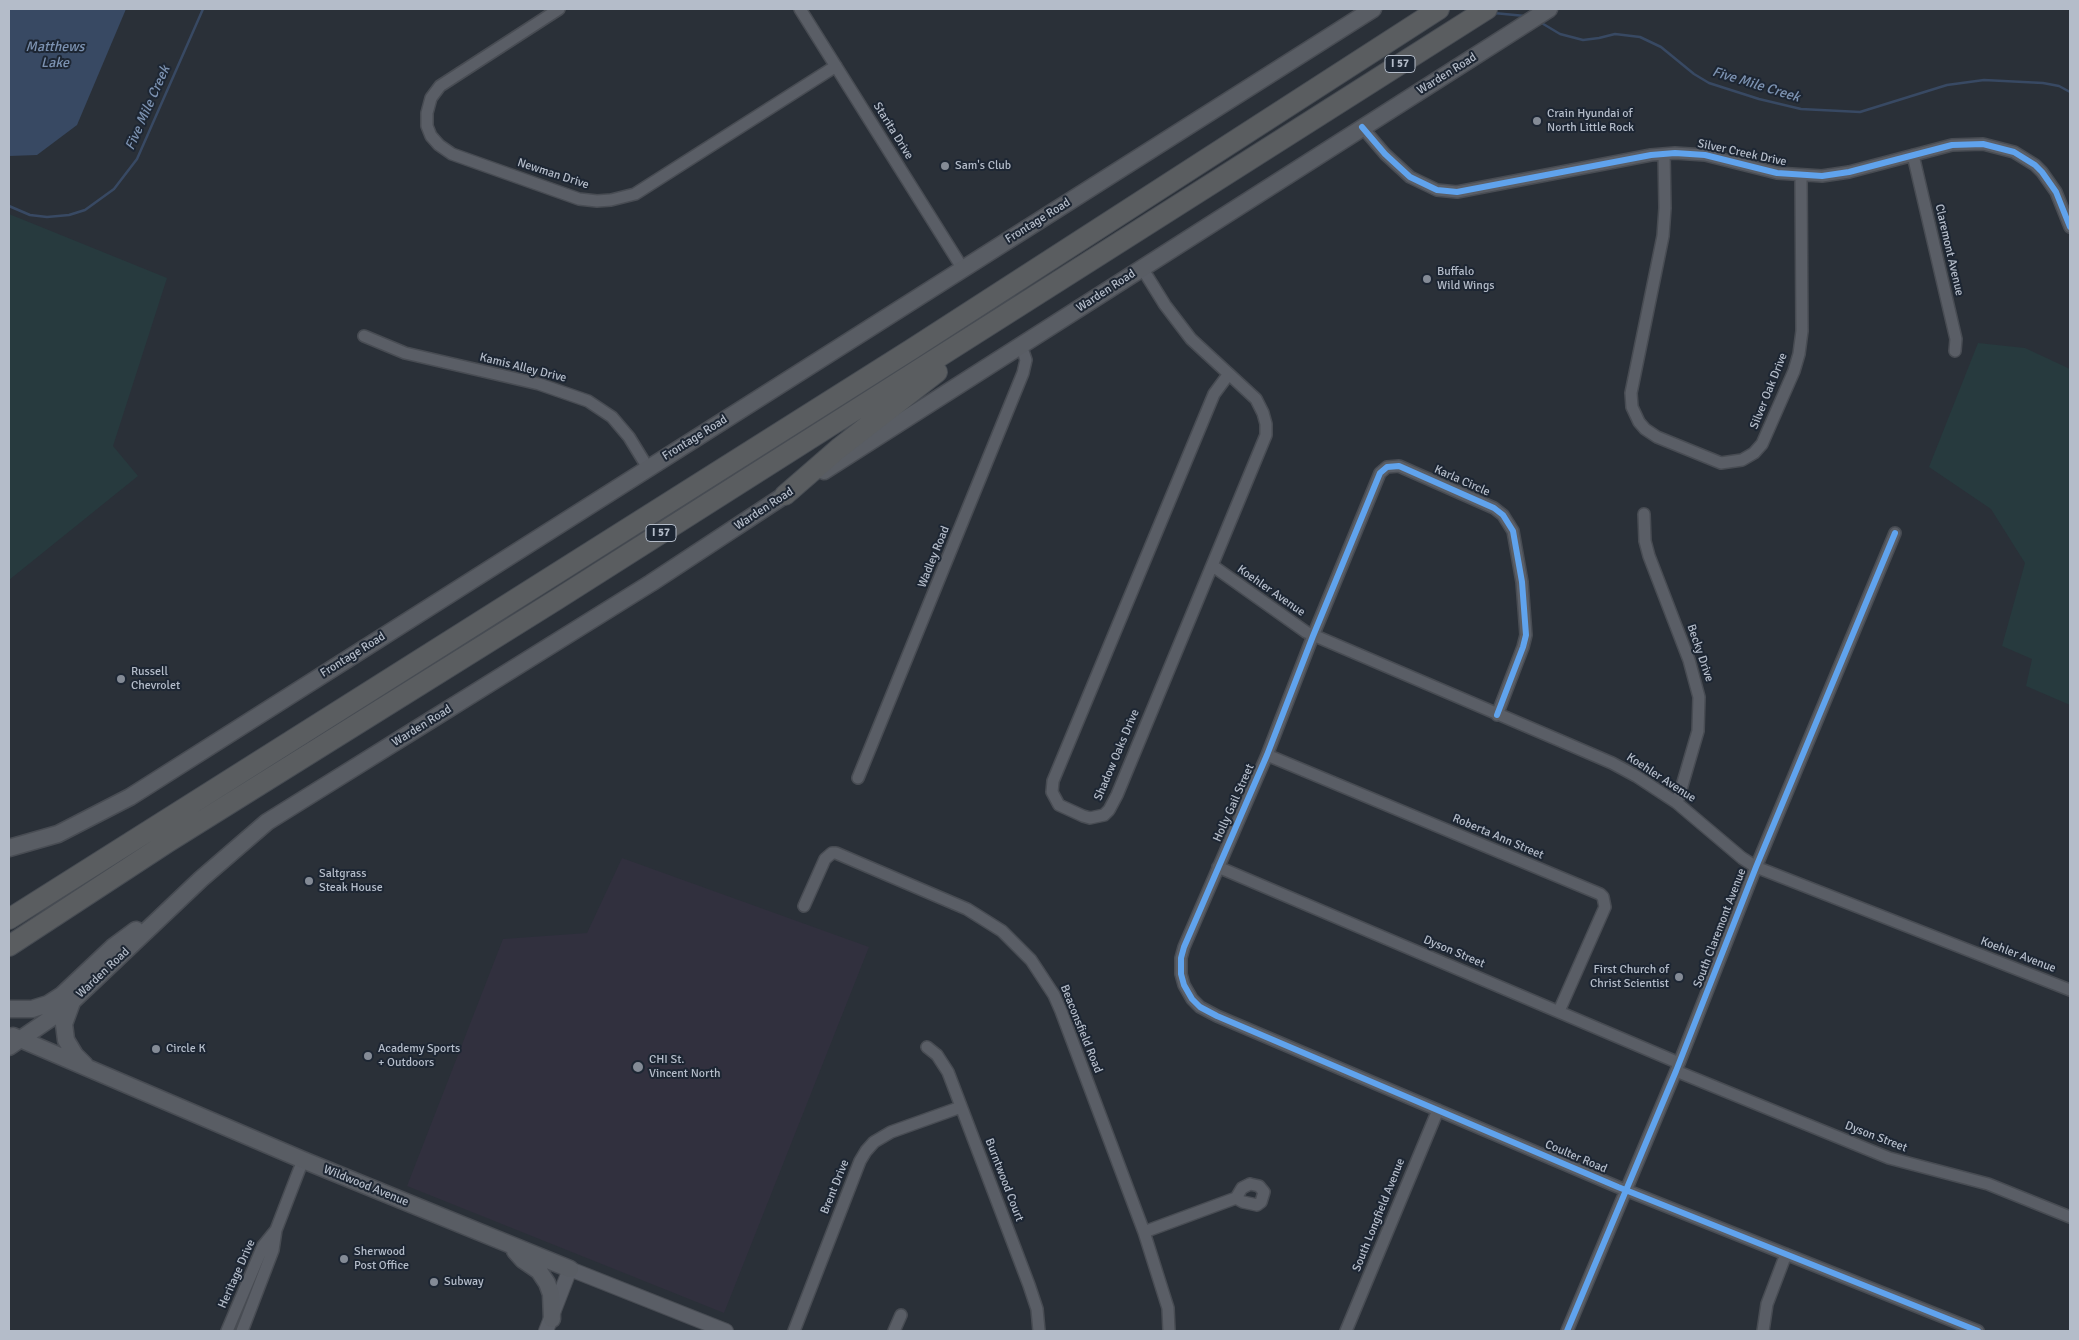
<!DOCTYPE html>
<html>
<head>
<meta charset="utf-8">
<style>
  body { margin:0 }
  #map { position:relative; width:2079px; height:1340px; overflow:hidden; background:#2a3038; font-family:Signika,sans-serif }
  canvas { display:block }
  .frame { position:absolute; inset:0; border:10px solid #b4bcc9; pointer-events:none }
</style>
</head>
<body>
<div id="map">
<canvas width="2079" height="1340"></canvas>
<div class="frame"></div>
</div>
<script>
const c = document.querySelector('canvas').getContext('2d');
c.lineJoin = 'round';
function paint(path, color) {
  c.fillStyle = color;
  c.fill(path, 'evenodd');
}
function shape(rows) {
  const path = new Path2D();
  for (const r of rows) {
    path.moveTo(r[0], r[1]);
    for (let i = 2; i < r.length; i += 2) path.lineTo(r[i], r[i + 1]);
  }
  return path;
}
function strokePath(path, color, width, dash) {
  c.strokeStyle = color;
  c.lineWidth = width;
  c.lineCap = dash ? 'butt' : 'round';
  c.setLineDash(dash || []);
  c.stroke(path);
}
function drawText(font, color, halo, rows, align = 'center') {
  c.font = font + ' Signika,sans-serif';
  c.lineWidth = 4;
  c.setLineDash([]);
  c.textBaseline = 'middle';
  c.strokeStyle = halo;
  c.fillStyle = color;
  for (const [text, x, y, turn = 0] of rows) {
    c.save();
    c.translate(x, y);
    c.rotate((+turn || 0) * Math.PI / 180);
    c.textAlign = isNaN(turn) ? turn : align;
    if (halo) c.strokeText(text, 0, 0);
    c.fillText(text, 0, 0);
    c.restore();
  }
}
paint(shape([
  [622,858,869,947,724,1313,407,1186,503,939,587,933]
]), '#31303e');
paint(shape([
  [9,214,167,278,113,446,138,476,9,580],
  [1978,343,2025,348,2070,369,2070,705,2026,686,2032,659,2002,646,2025,563,1991,509,1929,467]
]), '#273a3e');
paint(shape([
  [9,9,126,9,77,125,37,155,9,156]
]), '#384963');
strokePath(shape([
  [1494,13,1525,16],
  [1540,22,1560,34,1583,40,1599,38,1615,34,1640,37,1661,47,1694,74,1709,83,1759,99,1801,109,1860,112,1947,85,1984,80,2043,83,2059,86,2070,92],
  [9,206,30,215,47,217,69,215,85,210,114,189,137,159,203,9]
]), '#384963', 2.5);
const minor = shape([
  [559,9,440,86,431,98,427,113,427,126,431,136,439,145,452,154,579,199,597,201,611,200,635,194,836,66],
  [800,9,963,269],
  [1362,127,1385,154,1410,177,1437,190,1457,192,1651,155,1675,153,1705,155,1777,173,1822,176,1849,172,1952,145,1983,144,2014,152,2035,165,2042,172,2056,192,2070,227],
  [1664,154,1665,208,1663,236,1631,393,1632,407,1639,422,1645,429,1657,437,1721,463,1742,460,1754,453,1762,444,1794,371,1799,354,1802,331,1801,176],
  [1913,155,1956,339,1955,351],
  [1142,268,1165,305,1191,339,1256,399,1263,413,1266,424,1266,435,1117,795,1109,810,1104,815,1090,818,1083,816,1059,805,1052,792,1053,781,1214,394,1228,375],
  [364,336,405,353,539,384,588,401,612,417,629,437,648,468],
  [1644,514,1645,541,1649,556,1689,660,1699,697,1698,731,1677,803],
  [1213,566,1306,632,1561,741,1612,763,1636,776,1677,803,1742,858,1756,867,2070,990],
  [1497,715,1523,647,1526,635,1522,582,1513,531,1503,515,1494,508,1399,466,1387,467,1380,473,1313,636,1267,755,1184,947,1181,958,1181,974,1184,985,1192,999,1200,1007,1217,1016,1618,1187,1978,1331],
  [1267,755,1600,894,1603,897,1605,907,1559,1011],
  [858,778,1023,373,1026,360,1021,345],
  [1218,867,1679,1063],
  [804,906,825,859,832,853,836,853,967,909,1002,931,1031,960,1054,995,1061,1011,1144,1232,1168,1308,1169,1331],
  [927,1047,937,1055,948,1072,1029,1285,1037,1309,1039,1331],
  [1676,1071,1889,1158,1988,1184,2070,1217],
  [1250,1184,1259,1186,1264,1192,1261,1202,1257,1205,1243,1202,1236,1198,1242,1188,1250,1184],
  [1144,1232,1236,1198],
  [227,1331,263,1246,276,1230],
  [242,1331,273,1250,276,1230,303,1160],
  [794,1331,860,1161,866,1151,874,1142,891,1132,961,1107],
  [894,1331,901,1315],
  [1346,1331,1438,1110],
  [1567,1331,1676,1071,1756,867,1895,533],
  [1763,1331,1767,1304,1786,1254]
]);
const tertiary = shape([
  [546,1331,570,1269,726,1331]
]);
const secondary = shape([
  [824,471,1549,9],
  [9,848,58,834,130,797,1373,9],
  [72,1002,64,1024,66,1040,75,1055,85,1065],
  [9,1009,32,1009,48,1004,62,995,113,947,136,930],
  [13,1036,303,1160,570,1269],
  [9,1047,63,1010,201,879,267,822,651,583,794,489],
  [515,1251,523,1260,539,1271,547,1283,551,1294,552,1319]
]);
const motorway = shape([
  [785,495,838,449,937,372],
  [9,919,912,349,1439,9],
  [9,946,168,842,556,600,1487,9]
]);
strokePath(minor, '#484c53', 14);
strokePath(tertiary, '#484c53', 16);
strokePath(secondary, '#484c53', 19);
strokePath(motorway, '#474c53', 22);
strokePath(minor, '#5a5e66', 11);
strokePath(tertiary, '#5a5e66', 14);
strokePath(secondary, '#595d64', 16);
strokePath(motorway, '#5a5d60', 20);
strokePath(shape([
  [1362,127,1385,154,1410,177,1437,190,1457,192,1651,155,1675,153,1705,155,1777,173,1822,176,1849,172,1952,145,1983,144,2014,152,2035,165,2042,172,2056,192,2070,227],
  [1497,715,1523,647,1526,635,1522,582,1513,531,1503,515,1494,508,1399,466,1387,467,1380,473,1313,636,1267,755,1184,947,1181,958,1181,974,1184,985,1192,999,1200,1007,1217,1016,1618,1187,1978,1331],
  [1567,1331,1676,1071,1756,867,1895,533]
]), '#60a3ed', 6);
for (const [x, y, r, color] of [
  [1537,121,5,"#848b96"],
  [945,166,5,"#848b96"],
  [1427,279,5,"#848b96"],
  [121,679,5,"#848b96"],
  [309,881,5,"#848b96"],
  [1679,977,5,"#848b96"],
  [156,1049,5,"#848b96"],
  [368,1056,5,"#848b96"],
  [638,1067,6,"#848b96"],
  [344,1259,5,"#848b96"],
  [434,1282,5,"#848b96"]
]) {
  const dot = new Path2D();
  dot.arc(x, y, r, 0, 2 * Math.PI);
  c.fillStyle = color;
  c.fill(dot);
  strokePath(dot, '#1d2633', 2);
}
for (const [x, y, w] of [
  [1400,64,30],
  [661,533,30]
]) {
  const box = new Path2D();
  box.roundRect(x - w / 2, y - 8.5, w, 17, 4);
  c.fillStyle = '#1d2633';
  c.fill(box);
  strokePath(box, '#b4bcc9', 1);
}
drawText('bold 11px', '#b4bcc9', null, [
  ["I 57",1400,64],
  ["I 57",661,533]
]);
drawText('12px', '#b4bcc9', '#1d2633', [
  ["Warden Road",1447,74,-32],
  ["Starita Drive",893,131,58],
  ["Silver Creek Drive",1742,153,12],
  ["Newman Drive",553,174,18],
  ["Frontage Road",1038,221,-32],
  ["Claremont Avenue",1949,250,77],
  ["Warden Road",1106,291,-33],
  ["Kamis Alley Drive",523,368,14],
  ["Silver Oak Drive",1769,391,-68],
  ["Frontage Road",695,438,-32],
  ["Karla Circle",1462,481,24],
  ["Warden Road",764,509,-33],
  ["Wadley Road",934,557,-68],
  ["Koehler Avenue",1271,591,35],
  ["Becky Drive",1700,653,71],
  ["Frontage Road",353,655,-32],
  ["Warden Road",422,726,-32],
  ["Shadow Oaks Drive",1117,755,-67],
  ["Koehler Avenue",1661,778,33],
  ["Holly Gail Street",1234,803,-66],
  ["Roberta Ann Street",1498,837,23],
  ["South Claremont Avenue",1720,928,-69],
  ["Dyson Street",1454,952,23],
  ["Koehler Avenue",2018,955,21],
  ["Warden Road",103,973,-43],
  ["Beaconsfield Road",1081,1029,68],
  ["Dyson Street",1876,1137,21],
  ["Coulter Road",1576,1157,23],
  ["Burntwood Court",1004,1180,69],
  ["Wildwood Avenue",366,1186,22],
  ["Brent Drive",835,1187,-68],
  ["South Longfield Avenue",1379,1215,-68],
  ["Heritage Drive",237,1274,-66]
]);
drawText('12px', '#b4bcc9', '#1d2633', [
  ["Crain Hyundai of",1547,114],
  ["North Little Rock",1547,128],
  ["Sam's Club",955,166],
  ["Buffalo",1437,272],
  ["Wild Wings",1437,286],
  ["Russell",131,672],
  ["Chevrolet",131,686],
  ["Saltgrass",319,874],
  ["Steak House",319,888],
  ["First Church of",1669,970,"right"],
  ["Christ Scientist",1669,984,"right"],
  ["Circle K",166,1049],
  ["Academy Sports",378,1049],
  ["+ Outdoors",378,1063],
  ["CHI St.",649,1060],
  ["Vincent North",649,1074],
  ["Sherwood",354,1252],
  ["Post Office",354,1266],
  ["Subway",444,1282]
], 'left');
drawText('italic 14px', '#7c92b1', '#1d2633', [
  ["Matthews",55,47],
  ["Lake",55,63],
  ["Five Mile Creek",1756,85,17],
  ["Five Mile Creek",148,108,-66]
]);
</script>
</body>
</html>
